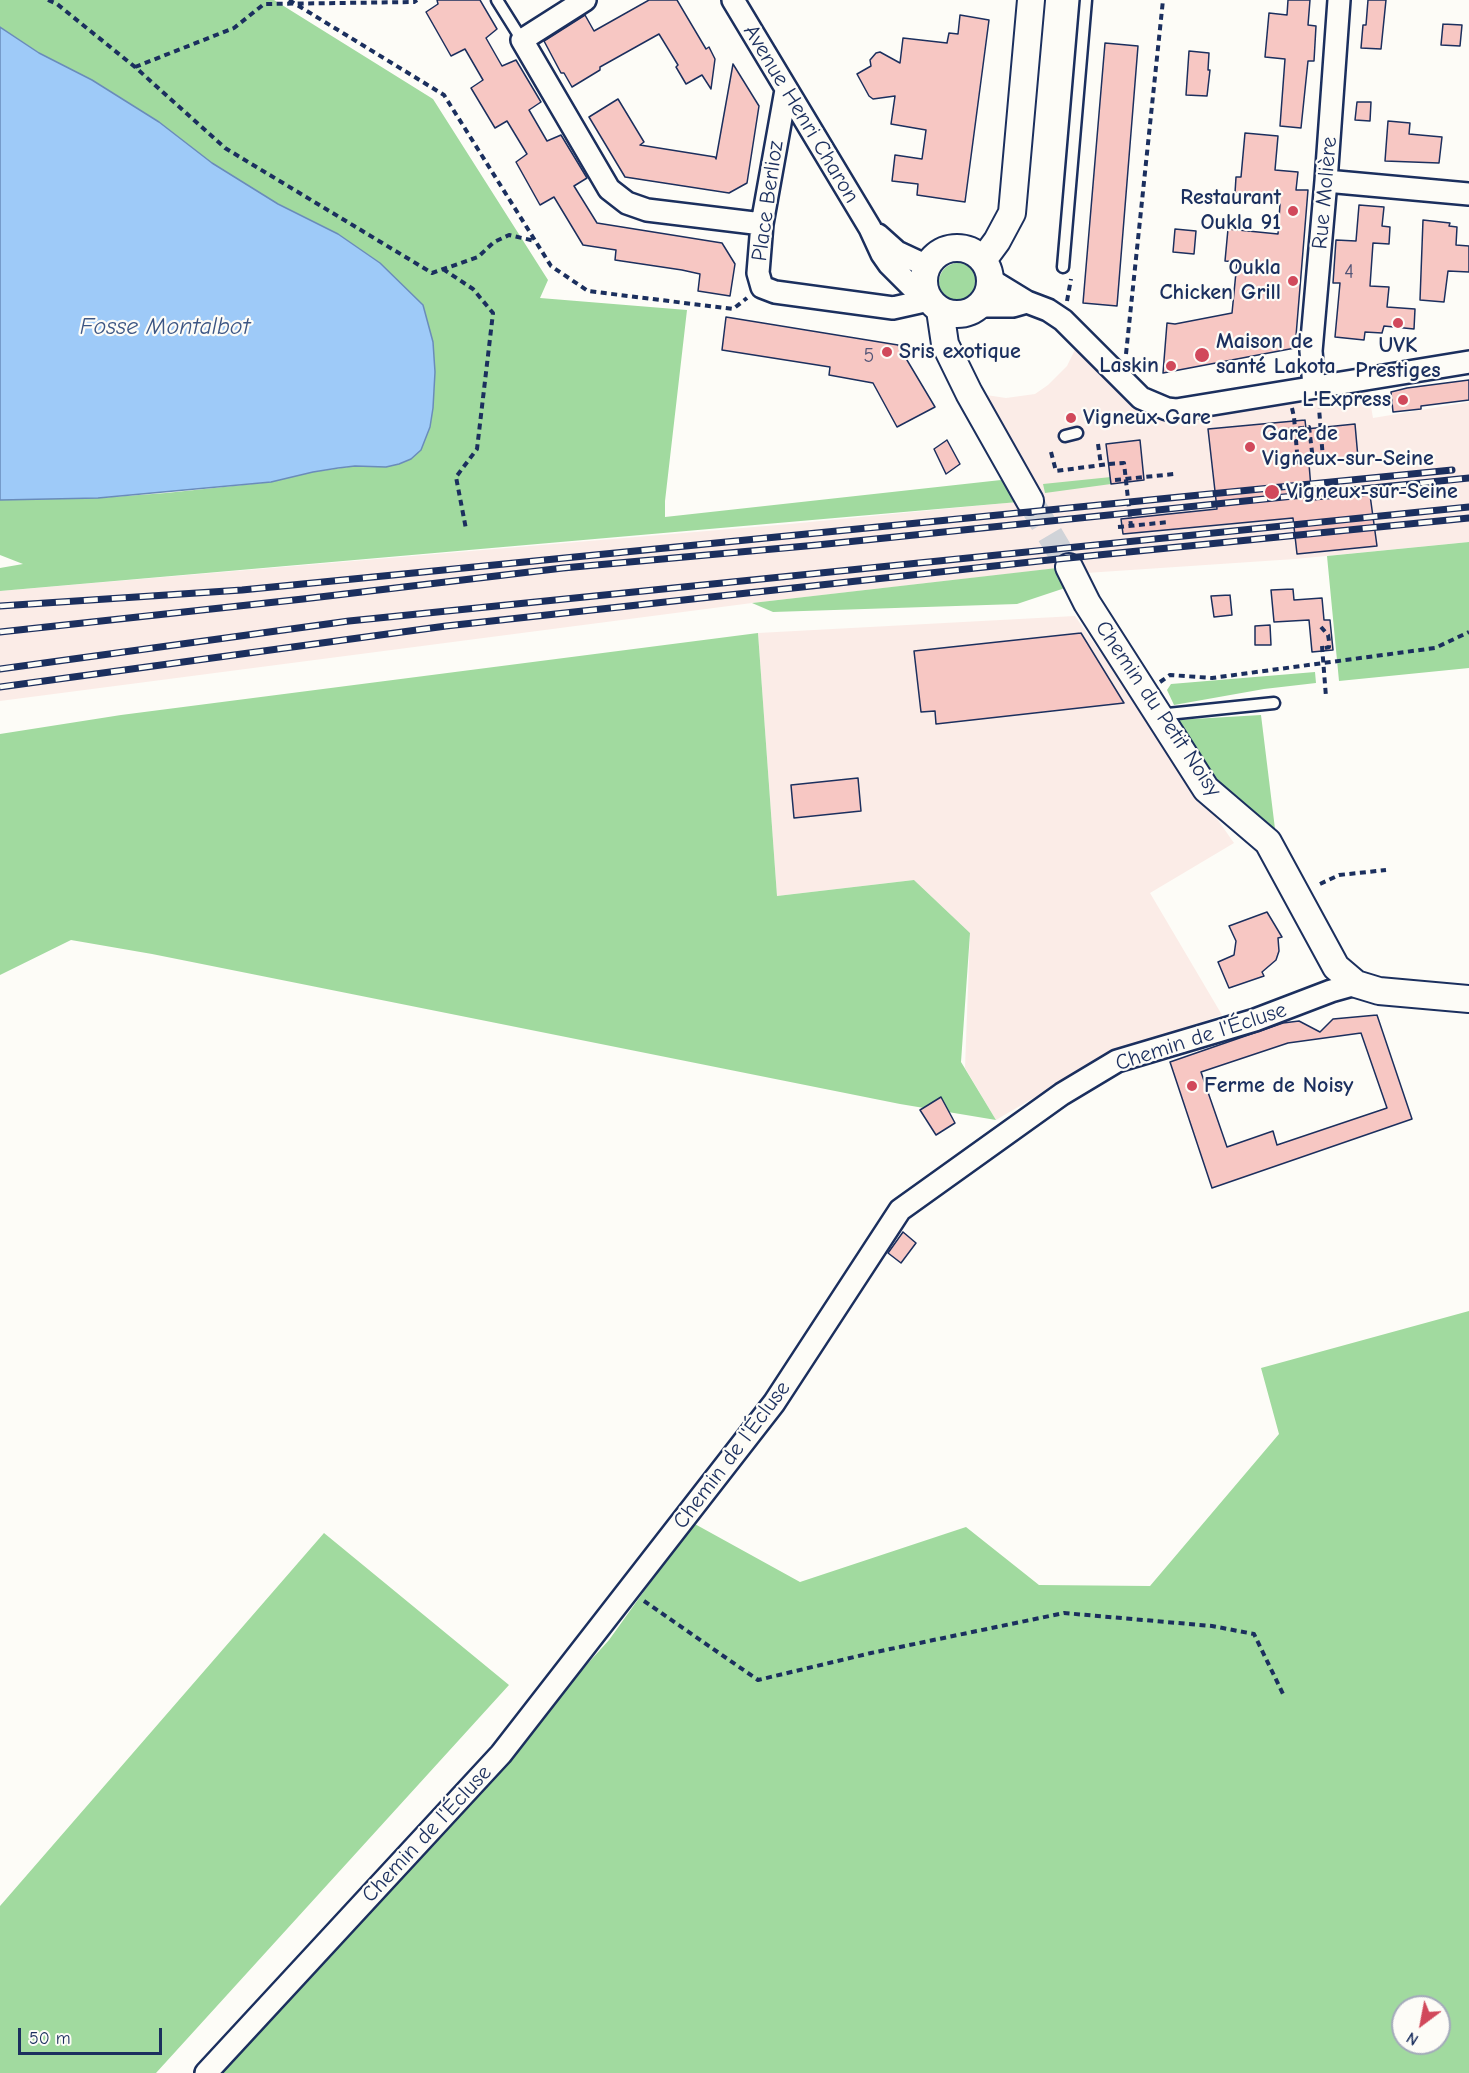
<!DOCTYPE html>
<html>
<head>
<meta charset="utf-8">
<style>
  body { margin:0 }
  #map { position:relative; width:1469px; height:2073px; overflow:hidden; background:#fdfcf7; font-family:"Comic Neue",sans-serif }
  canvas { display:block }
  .north { position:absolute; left:1391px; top:1995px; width:60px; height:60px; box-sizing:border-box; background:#fdfcf7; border:2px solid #a3aaba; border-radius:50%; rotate:212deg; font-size:16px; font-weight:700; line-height:24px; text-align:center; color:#1b2f5e }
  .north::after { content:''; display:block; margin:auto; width:21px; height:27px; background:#d1495b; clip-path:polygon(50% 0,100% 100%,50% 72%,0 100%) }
  .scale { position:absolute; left:18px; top:2028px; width:144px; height:27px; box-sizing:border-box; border:3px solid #1b2f5e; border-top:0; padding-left:8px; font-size:18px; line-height:21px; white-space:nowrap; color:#1b2f5e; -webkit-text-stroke:4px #fdfcf7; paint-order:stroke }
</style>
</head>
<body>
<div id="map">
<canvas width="1469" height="2073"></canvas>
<div class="north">N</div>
<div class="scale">50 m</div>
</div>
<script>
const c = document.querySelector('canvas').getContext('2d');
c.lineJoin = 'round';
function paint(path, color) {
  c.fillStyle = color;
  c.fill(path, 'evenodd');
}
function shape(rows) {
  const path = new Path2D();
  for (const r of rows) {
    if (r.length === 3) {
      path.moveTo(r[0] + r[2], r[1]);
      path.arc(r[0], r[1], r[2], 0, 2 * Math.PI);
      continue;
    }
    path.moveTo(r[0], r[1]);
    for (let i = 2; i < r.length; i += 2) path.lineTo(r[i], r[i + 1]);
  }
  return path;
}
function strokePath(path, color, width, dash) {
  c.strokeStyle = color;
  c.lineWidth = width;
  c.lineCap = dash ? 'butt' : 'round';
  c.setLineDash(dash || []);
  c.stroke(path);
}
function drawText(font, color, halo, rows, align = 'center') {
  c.font = font + ' "Comic Neue",sans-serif';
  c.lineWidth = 4.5;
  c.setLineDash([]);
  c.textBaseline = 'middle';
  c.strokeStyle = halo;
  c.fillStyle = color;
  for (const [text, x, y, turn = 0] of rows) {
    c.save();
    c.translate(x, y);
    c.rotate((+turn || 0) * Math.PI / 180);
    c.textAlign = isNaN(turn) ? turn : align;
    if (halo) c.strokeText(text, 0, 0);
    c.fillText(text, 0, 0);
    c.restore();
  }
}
paint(shape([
  [1086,327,1153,394,1183,418,1368,389,1373,418,1469,402,1469,542,1295,559,1086,573,1069,567,752,603,0,701,0,591,789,524,1037,500,1021,461,986,395,1006,398,1035,394,1048,385,1067,366],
  [1075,616,1234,843,1150,893,1222,1015,1103,1057,996,1120,965,1068,970,933,914,880,777,896,758,633]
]), '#fbece7');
paint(shape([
  [0,0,274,0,433,99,548,280,540,298,687,310,665,501,665,517,1001,480,1018,502,0,591,0,568,23,564,0,555,0,500,98,498,166,493,271,482,313,472,355,466,386,467,430,427,433,408,435,372,433,342,380,263,338,234,278,204,212,163,159,122,92,80,39,53,0,27],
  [958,282,19],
  [1111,477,1111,484,1045,493,1043,484],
  [1469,542,1469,668,1339,681,1327,556],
  [1057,568,1065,588,1017,604,773,612,752,603],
  [758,633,777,896,914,880,970,933,961,1062,996,1120,900,1104,152,954,71,940,0,975,0,734,121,715],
  [1315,672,1316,683,1264,689,1174,705,1167,690,1171,684],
  [1261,715,1276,837,1215,785,1176,720],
  [1469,1311,1469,2073,218,2073,609,1640,693,1523,800,1582,966,1527,1039,1585,1150,1586,1279,1434,1261,1368],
  [1403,2007,1439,2007,1439,2043,1403,2043],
  [324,1533,509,1685,156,2073,0,2073,0,1906]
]), '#a1da9f');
const water = shape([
  [0,27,39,53,92,80,159,122,212,163,278,204,338,234,380,263,423,305,433,342,435,372,433,408,430,427,421,450,411,459,399,464,386,467,355,466,338,468,313,472,271,482,98,498,0,500,0,27]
]);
paint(water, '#9ecaf8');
strokePath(water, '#6a8cba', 1.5);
const building = shape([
  [437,0,480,0,497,29,486,38,502,66,516,60,541,102,529,110,547,141,561,135,587,178,574,186,597,223,722,243,735,264,730,296,698,291,700,274,682,270,615,260,616,250,583,245,554,197,540,205,516,162,527,154,507,121,495,128,471,88,483,80,465,49,451,56,426,12,438,4,437,0],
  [649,0,677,0,706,49,709,47,715,59,711,89,702,75,686,84,676,67,678,65,659,34,600,67,600,70,572,87,564,73,561,73,544,41,585,15,594,31,649,0],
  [1288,0,1310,0,1308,25,1316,26,1314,61,1308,61,1301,128,1280,126,1285,59,1265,57,1269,13,1287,15,1288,0],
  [1368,0,1386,0,1381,49,1361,48,1363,25,1366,25,1368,0],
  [960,15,989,20,965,202,917,195,918,184,892,181,895,155,922,159,926,130,891,124,895,96,873,99,869,96,857,74,871,66,870,60,876,53,880,52,900,63,903,38,947,43,949,33,958,34,960,15],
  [1443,24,1462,25,1460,46,1441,45,1443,24],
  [1105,43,1138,46,1117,306,1083,303,1105,43],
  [1189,51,1209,53,1208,70,1210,70,1207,96,1186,95,1189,51],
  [733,64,759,106,747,183,729,193,625,177,589,117,618,99,644,142,640,145,715,157,716,159,733,64],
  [1357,102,1371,102,1370,121,1355,120,1357,102],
  [1388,121,1410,123,1409,134,1442,137,1439,163,1385,161,1388,121],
  [1245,133,1278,136,1275,170,1298,172,1296,190,1308,190,1295,348,1163,373,1167,323,1175,324,1232,313,1237,262,1225,261,1228,229,1278,234,1280,204,1270,203,1271,196,1235,193,1236,177,1241,177,1245,133],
  [1359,205,1384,207,1382,226,1390,227,1389,244,1373,243,1370,286,1389,287,1387,307,1415,309,1414,329,1384,326,1382,333,1365,332,1364,340,1335,337,1340,283,1333,283,1336,240,1356,241,1359,205],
  [1423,220,1450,223,1449,226,1457,227,1456,245,1469,246,1469,272,1448,271,1444,302,1420,300,1423,220],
  [1175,229,1196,231,1194,254,1173,252,1175,229],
  [726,317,898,345,935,407,897,427,873,383,829,375,830,367,722,350,726,317],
  [1469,380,1469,400,1421,406,1421,409,1393,412,1391,392,1407,388,1469,380],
  [1305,420,1306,429,1355,424,1358,458,1309,464,1312,500,1370,495,1377,546,1297,554,1293,518,1123,534,1121,519,1217,509,1208,429,1305,420],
  [947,440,960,464,946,474,934,449,947,440],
  [1140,440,1144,480,1111,484,1106,444,1140,440],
  [1293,589,1294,600,1322,598,1324,620,1330,620,1333,650,1312,652,1309,620,1274,622,1271,590,1293,589],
  [1230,595,1232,615,1214,617,1211,596,1230,595],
  [1270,625,1271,645,1255,645,1255,626,1270,625],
  [1081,633,1124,703,936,724,935,711,921,712,914,651,1081,633],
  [858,778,861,811,794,818,791,785,858,778],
  [1267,912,1282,937,1278,938,1279,951,1276,960,1262,972,1264,976,1229,988,1218,962,1234,955,1236,941,1229,926,1267,912],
  [1377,1015,1412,1119,1212,1188,1170,1062,1283,1023,1299,1021,1320,1032,1333,1019,1377,1015],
  [1361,1033,1387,1108,1277,1145,1273,1131,1227,1147,1201,1072,1288,1043,1361,1033],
  [941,1097,955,1123,936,1135,920,1110,941,1097],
  [903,1232,916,1243,901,1263,888,1253,903,1232]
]);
paint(building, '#f7c7c3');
strokePath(building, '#1b2f5e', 1.5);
strokePath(shape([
  [1030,501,1069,567]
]), '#d0d3d8', 26, [26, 13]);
const service = shape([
  [497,0,522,40],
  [1063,267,1086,0],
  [1065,436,1077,433],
  [1158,715,1274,703]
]);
const minor = shape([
  [585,0,522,40,609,189,627,203,647,210,762,224],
  [733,0,870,228,882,254,889,264,911,286,925,291],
  [786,90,762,224,758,273,762,287,775,292,893,308,929,300],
  [1326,181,1469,194],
  [878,235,897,252,927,266],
  [991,280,1027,302,1048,310,1063,320,1141,398,1167,409,1176,410,1469,362],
  [980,306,1013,306,1027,302],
  [1314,386,1311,351,1326,181,1339,0],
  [206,2073,501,1754,774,1403,900,1210,1062,1094,1117,1061,1255,1020,1331,991,1356,984]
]);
const tertiary = shape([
  [957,281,33],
  [983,260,997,241,1012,213,1031,0],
  [940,310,945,344,969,393,1030,501],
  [1069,567,1087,603,1206,789,1268,842,1336,967,1356,984,1379,991,1469,999]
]);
strokePath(service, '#1b2f5e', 15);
strokePath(minor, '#1b2f5e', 26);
strokePath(tertiary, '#1b2f5e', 30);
strokePath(shape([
  [48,0,57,4,135,67,225,148,432,273,478,257,494,242,509,235,535,241],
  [289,0,444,95,551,266,588,291,733,309,747,298],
  [135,67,234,28,264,4,414,2,417,0],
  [443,269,473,289,493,313,477,449,456,477,466,529],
  [1067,301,1071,279],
  [1126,354,1163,0],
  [1292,408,1294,417,1298,464],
  [1288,430,1309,427,1313,460,1323,459,1319,408],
  [1098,444,1101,465],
  [1051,452,1056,471,1109,464],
  [1109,464,1124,463,1131,526],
  [1115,480,1174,474],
  [1118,527,1169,522],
  [1321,627,1328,635,1329,641,1329,647,1322,649],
  [1322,646,1326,697],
  [1160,682,1170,675,1212,678,1435,648,1469,632],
  [1320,884,1339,875,1386,870],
  [644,1601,758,1680,871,1653,1064,1613,1212,1626,1254,1634,1284,1696]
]), '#1b2f5e', 4, [6, 4.5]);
strokePath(service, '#fdfcf7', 10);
strokePath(minor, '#fdfcf7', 21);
strokePath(tertiary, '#fdfcf7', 26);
const rail = shape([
  [0,606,242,590,1452,470],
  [0,632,303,599,563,568,817,545,1469,478],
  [0,669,349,621,1469,507],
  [0,687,446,626,1058,559,1469,518]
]);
strokePath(rail, '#1b2f5e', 7);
strokePath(rail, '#fdfcf7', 4.5, [14]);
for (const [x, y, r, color] of [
  [1293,211,6,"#d1495b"],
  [1293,281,6,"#d1495b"],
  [1398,323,6,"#d1495b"],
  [887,352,6,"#d1495b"],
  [1202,355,8,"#d1495b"],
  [1171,366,6,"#d1495b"],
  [1403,400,6,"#d1495b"],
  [1071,418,6,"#d1495b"],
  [1250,447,6,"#d1495b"],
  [1272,492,8,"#d1495b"],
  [1192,1086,6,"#d1495b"]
]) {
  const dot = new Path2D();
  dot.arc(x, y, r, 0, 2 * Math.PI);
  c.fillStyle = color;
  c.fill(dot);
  strokePath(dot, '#fdfcf7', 2);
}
drawText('20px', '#525577', null, [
  ["4",1349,272],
  ["5",869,356]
]);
drawText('22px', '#1b2f5e', '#fdfcf7', [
  ["Avenue Henri Charon",801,114,59],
  ["Rue Molière",1325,193,-85],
  ["Place Berlioz",768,201,-82],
  ["Chemin du Petit Noisy",1158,709,56],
  ["Chemin de l'Écluse",1201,1037,-18],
  ["Chemin de l'Écluse",732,1455,-53],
  ["Chemin de l'Écluse",427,1834,-47]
]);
drawText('bold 22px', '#1b2f5e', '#fdfcf7', [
  ["Restaurant",1281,198,"right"],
  ["Oukla 91",1281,223,"right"],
  ["Oukla",1281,268,"right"],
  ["Chicken Grill",1281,293,"right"],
  ["Maison de",1216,342],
  ["santé Lakota",1216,367],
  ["UVK",1398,346,"center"],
  ["Prestiges",1398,371,"center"],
  ["Sris exotique",899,352],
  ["Laskin",1159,366,"right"],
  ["L'Express",1391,400,"right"],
  ["Vigneux Gare",1083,418],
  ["Gare de",1262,434],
  ["Vigneux-sur-Seine",1262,459],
  ["Vigneux-sur-Seine",1286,492],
  ["Ferme de Noisy",1204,1086]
], 'left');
drawText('italic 24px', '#3c5684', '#fdfcf7', [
  ["Fosse Montalbot",165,327]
]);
</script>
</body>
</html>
